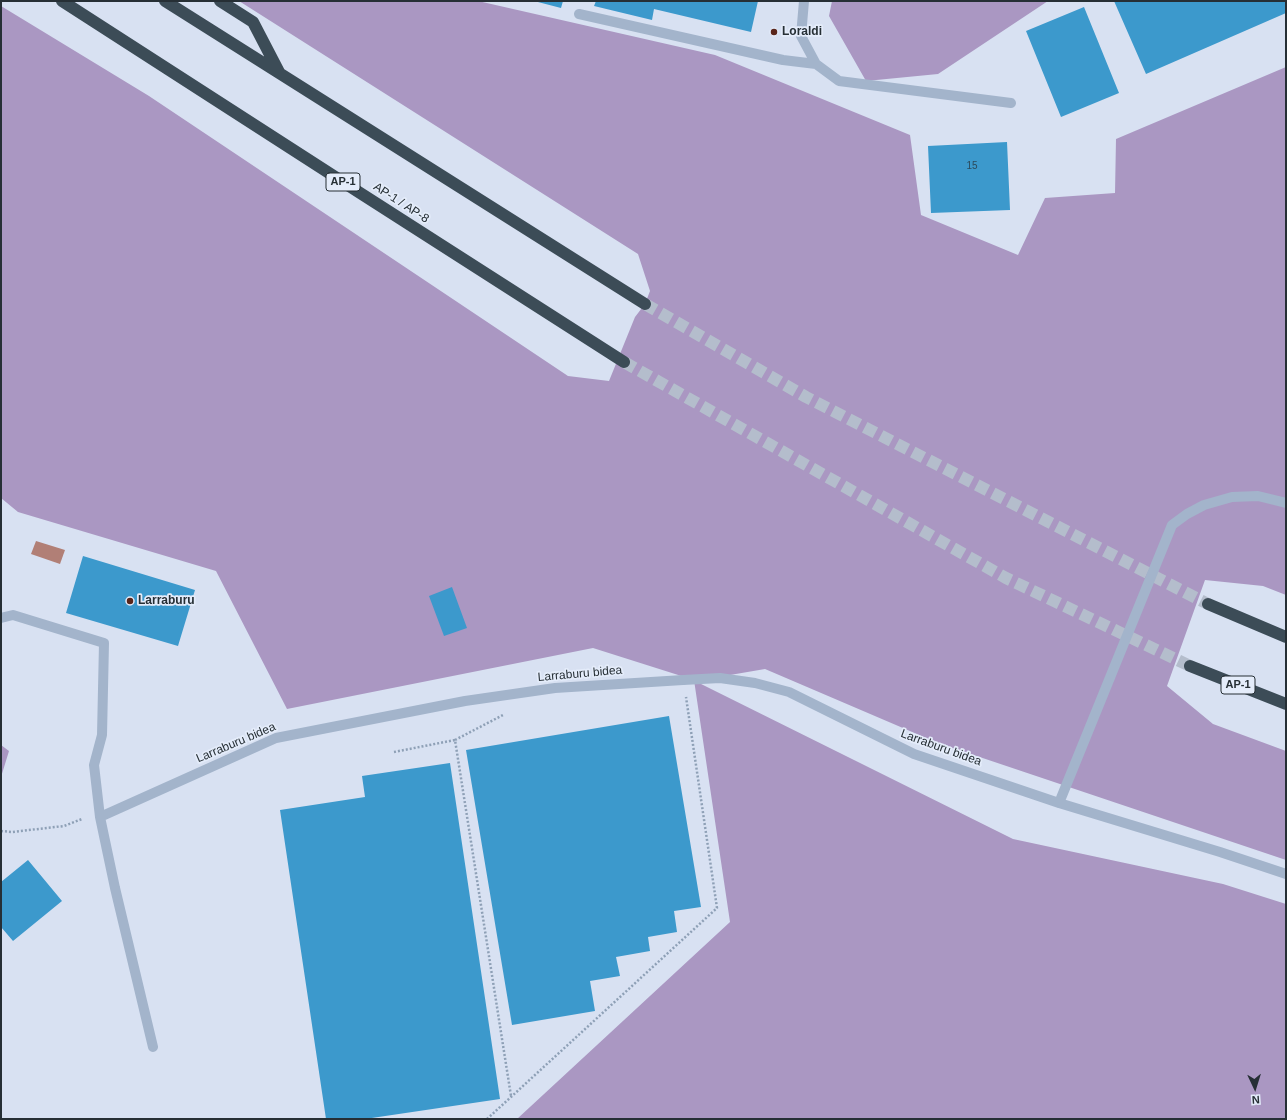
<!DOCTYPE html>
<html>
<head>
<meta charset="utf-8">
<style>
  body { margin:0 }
  #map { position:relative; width:1287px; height:1120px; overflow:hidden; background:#d8e1f2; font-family:Arial,sans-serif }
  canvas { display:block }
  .frame { position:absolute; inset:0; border:2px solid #262f35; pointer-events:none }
  .north { position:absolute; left:1235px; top:1068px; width:40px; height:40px; -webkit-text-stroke:3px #e4ecfa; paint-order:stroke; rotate:176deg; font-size:11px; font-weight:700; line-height:16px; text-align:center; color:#262f35 }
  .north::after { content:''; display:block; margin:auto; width:14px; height:18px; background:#262f35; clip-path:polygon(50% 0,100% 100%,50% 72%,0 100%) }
</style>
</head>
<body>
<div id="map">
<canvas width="1287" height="1120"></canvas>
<div class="frame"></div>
<div class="north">N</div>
</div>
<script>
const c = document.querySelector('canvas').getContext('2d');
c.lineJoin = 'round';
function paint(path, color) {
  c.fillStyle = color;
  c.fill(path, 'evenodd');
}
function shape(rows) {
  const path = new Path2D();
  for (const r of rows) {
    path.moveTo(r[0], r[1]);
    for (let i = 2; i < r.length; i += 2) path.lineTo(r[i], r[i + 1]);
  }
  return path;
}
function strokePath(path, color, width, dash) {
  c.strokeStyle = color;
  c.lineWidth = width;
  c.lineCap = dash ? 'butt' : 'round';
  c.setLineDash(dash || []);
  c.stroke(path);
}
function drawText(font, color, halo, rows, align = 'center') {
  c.font = font + ' Arial,sans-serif';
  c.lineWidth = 3.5;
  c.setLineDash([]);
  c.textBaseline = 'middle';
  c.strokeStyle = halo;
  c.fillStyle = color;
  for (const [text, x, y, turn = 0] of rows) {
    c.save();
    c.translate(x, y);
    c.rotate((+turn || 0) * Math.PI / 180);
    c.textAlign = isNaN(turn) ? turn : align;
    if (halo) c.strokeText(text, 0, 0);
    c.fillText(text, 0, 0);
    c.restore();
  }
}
paint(shape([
  [239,1,478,1,715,55,910,135,921,215,1018,255,1045,198,1115,193,1116,139,1286,67,1286,595,1263,586,1205,580,1167,686,1213,724,1286,751,1286,860,938,743,765,669,695,681,1013,839,1223,884,1286,904,1286,1119,517,1119,730,922,694,680,593,648,287,709,216,571,18,512,1,498,1,6,149,96,568,376,609,381,635,317,645,304,650,291,638,254],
  [832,1,1048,1,938,74,866,81,829,16],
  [1,745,9,751,1,777]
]), '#aa97c2');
paint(shape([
  [36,541,65,550,60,564,31,554]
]), '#b17f76');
paint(shape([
  [534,1,563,1,561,8],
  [596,1,758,1,751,32,654,9,652,20,594,6],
  [1114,1,1286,1,1286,13,1146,74],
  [1084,7,1119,93,1061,117,1026,31],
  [1007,142,1010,210,931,213,928,146],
  [83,556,195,590,178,646,66,613],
  [452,587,467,628,444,636,429,596],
  [669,716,701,907,674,911,677,932,648,937,650,951,616,957,620,976,590,981,595,1011,512,1025,466,750],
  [450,763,500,1099,365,1119,326,1119,280,810,365,797,362,776],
  [28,860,62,901,13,941,1,927,1,882]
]), '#3c99cc');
strokePath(shape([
  [645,304,806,397,1208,604],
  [624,362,1006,578,1190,666]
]), '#b4bdcc', 12, [12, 6]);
strokePath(shape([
  [455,740,503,715],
  [394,752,455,740,511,1096],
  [1,831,12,832,64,826,82,819],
  [487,1119,717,908,686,697]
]), '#8ea0b6', 2.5, [2, 2]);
strokePath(shape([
  [804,1,801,36,816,64,839,81,1011,103],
  [579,14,783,60,816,64],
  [1,618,13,615,104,643,102,735,94,765,100,817,115,888,153,1047],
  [100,817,276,738,465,701,555,688,683,680]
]), '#a3b4cb', 10);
strokePath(shape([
  [683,680,720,678,755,683,789,692,914,754,1059,803,1220,852,1286,874],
  [1059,803,1172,525,1187,514,1204,505,1232,497,1258,496,1286,503]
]), '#a3b4cb', 10);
strokePath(shape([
  [62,1,357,191,624,362],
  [165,1,645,304],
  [220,1,253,22,279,72],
  [1208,604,1286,637],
  [1190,666,1286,704]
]), '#3c4c57', 12);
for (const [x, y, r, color] of [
  [774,32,4,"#59251a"],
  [130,601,4,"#59251a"]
]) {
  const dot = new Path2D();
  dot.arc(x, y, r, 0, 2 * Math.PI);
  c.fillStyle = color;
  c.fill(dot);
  strokePath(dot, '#e4ecfa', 1.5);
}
drawText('10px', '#2c4a5b', null, [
  ["15",972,166]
]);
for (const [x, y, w] of [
  [343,182,34],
  [1238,685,34]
]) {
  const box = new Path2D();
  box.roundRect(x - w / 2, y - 9, w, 18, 3);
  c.fillStyle = '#e4ecfa';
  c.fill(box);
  strokePath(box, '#262f35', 1);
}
drawText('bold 11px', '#262f35', null, [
  ["AP-1",343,182],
  ["AP-1",1238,685]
]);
drawText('bold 12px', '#262f35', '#e4ecfa', [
  ["Loraldi",782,32],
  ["Larraburu",138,601]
], 'left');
drawText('12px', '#262f35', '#e4ecfa', [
  ["AP-1 / AP-8",401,203,33],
  ["Larraburu bidea",580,674,-5],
  ["Larraburu bidea",236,743,-23],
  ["Larraburu bidea",941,748,20]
]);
</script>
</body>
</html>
